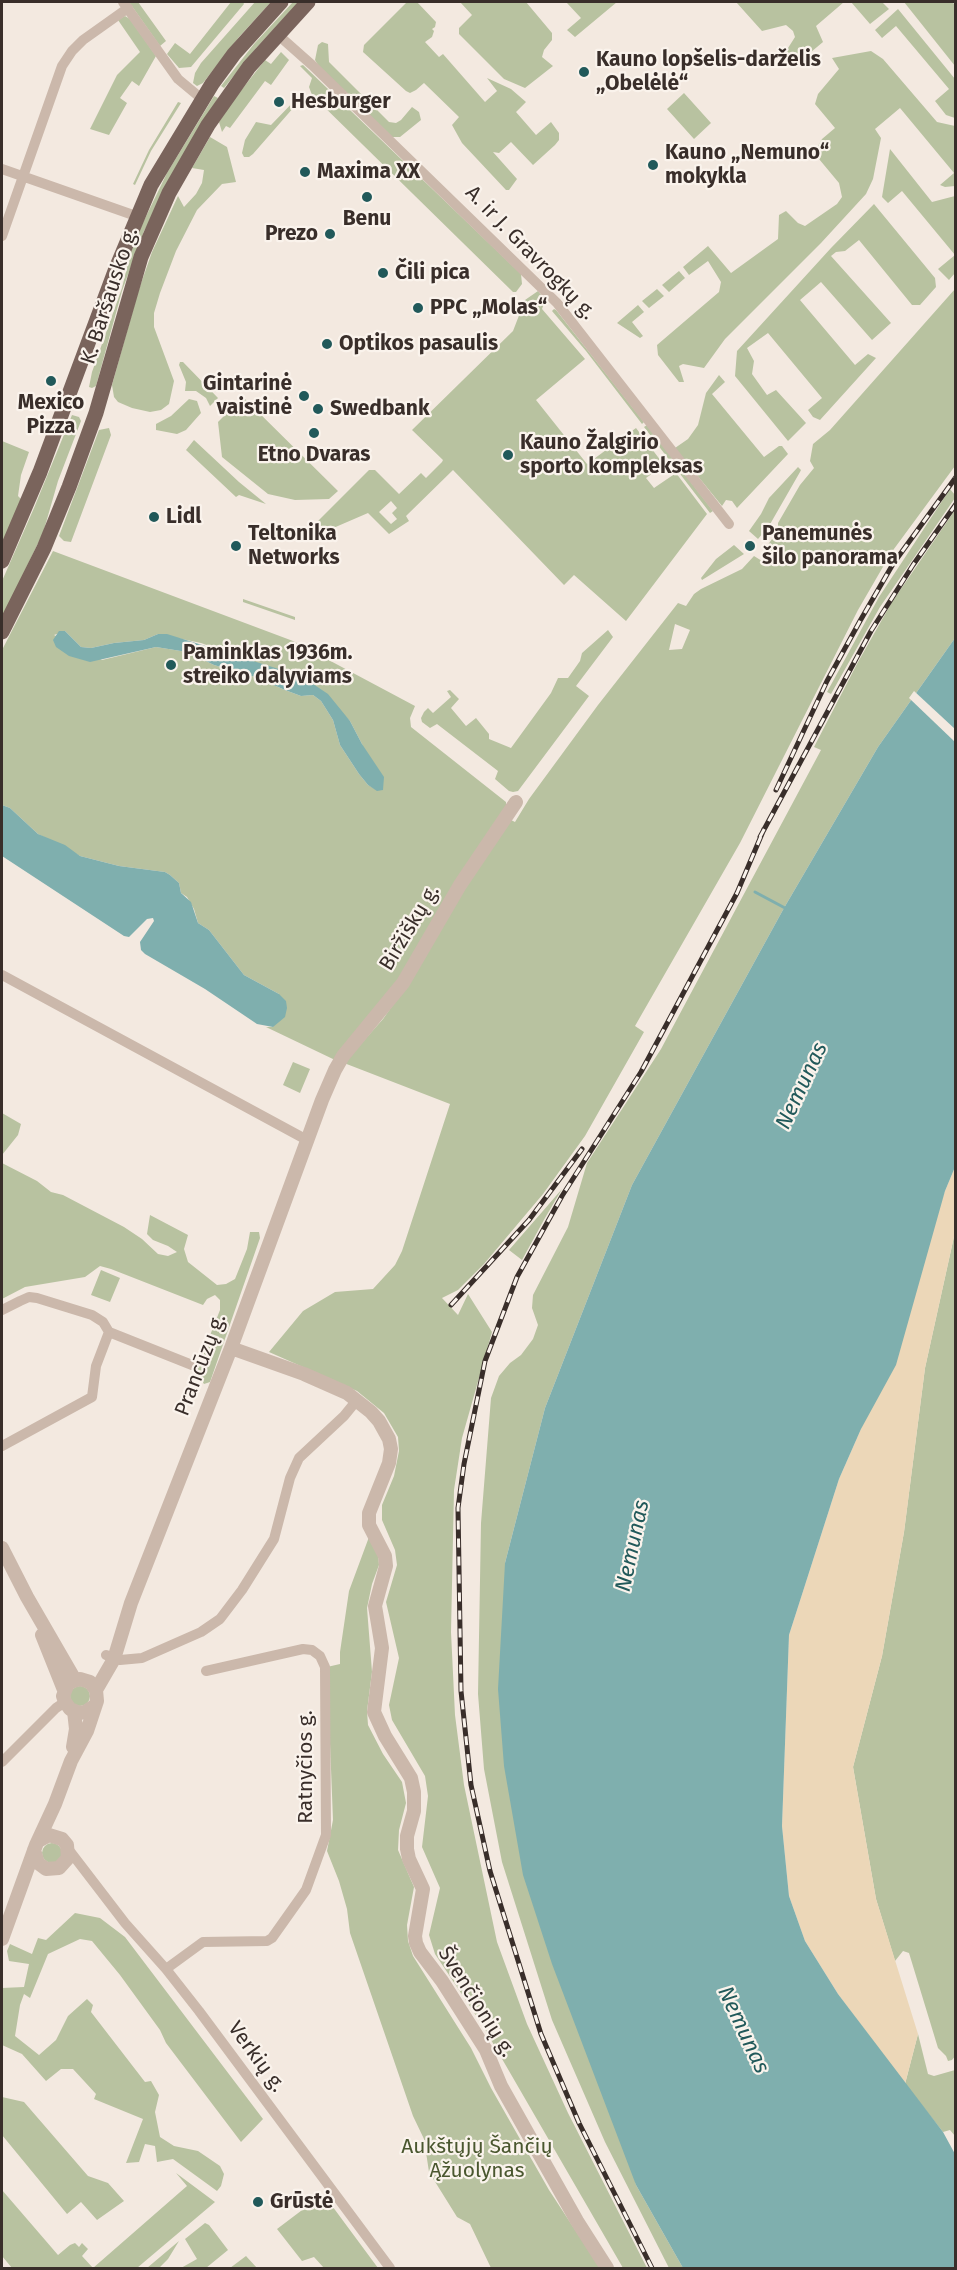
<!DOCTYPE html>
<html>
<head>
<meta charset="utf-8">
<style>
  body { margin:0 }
  #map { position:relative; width:957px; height:2270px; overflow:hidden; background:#f3e9e0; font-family:"Fira Sans",sans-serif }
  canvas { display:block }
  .frame { position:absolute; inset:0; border:3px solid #392e2a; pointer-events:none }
</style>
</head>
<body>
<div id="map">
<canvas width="957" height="2270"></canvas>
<div class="frame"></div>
</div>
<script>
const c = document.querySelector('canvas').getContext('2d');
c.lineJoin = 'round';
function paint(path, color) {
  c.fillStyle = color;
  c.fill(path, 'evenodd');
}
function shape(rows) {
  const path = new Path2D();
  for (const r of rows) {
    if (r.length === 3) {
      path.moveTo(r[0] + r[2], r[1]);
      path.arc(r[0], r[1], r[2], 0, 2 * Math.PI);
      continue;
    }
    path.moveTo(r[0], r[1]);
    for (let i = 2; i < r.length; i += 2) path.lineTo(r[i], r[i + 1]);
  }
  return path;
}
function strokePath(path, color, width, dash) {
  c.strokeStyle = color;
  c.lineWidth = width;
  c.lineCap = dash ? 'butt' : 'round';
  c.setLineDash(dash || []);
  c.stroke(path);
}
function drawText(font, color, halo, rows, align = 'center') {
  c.font = font + ' "Fira Sans",sans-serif';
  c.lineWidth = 4.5;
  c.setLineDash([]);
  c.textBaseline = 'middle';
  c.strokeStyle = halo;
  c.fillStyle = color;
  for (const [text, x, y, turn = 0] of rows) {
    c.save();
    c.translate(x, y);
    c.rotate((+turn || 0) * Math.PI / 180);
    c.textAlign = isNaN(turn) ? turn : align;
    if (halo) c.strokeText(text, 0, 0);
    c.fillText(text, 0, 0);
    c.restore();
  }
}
paint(shape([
  [129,2,138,2,166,41,160,46],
  [231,2,243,2,244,4,191,67,179,68,167,54,175,43,190,54],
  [255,2,271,2,239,37,203,83,197,86,193,83,195,73,201,63],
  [293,2,299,2,257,47,224,88,221,86,254,44],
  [407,2,417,2,436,22,435,27,432,29,434,31,432,37,425,42,439,57,443,54,485,102,497,91,487,78,511,89,526,102,516,112,536,135,551,122,559,133,559,140,555,145,533,165,511,142,499,153,493,152,517,179,509,190,506,190,462,143,452,125,459,117,424,83,416,90,410,93,406,91,363,52,364,45],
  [460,2,526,2,552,33,552,40,544,50,542,57,553,66,525,88,504,79,459,34,459,28,472,15],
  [566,2,617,2,575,37,567,30,581,18],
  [736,2,844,2,816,26,823,42,793,67,783,56,795,37,793,31,786,25,762,31],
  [851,2,882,2,889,9,870,24],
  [904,2,950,2,955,4,955,66],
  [898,9,955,79,955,118,946,115,935,101,949,89,896,26,882,38,875,30],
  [125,16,130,19,156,56,139,86,132,81,120,98,127,103,109,135,90,129,117,75,140,52,118,20],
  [322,42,328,44,329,62,389,122,396,123,401,120,412,107,419,112,421,120,400,137,391,137,318,65,315,60,318,45],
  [871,51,883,59,937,122,955,126,955,186,945,187,940,185,954,173,900,108,875,129,881,138,873,179,866,194,821,243,725,339,704,368,683,364,679,366,684,382,679,382,658,355,657,345,719,292,721,282,708,261,689,275,683,267,708,246,731,273,778,239,779,215,786,211,798,223,805,226,837,204,842,197,839,183,814,153,822,139,835,128,815,104,818,94,839,69,832,58],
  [281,52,289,60,271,85,265,81,230,128,226,126,222,132,219,122,232,102,265,60,271,64],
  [303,65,521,274,522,284,516,292,513,292,312,95,309,87,312,78,300,66],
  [684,93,711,123,694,139,667,109],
  [300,95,301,99,253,154,249,157,244,157,242,153,245,140,256,122,271,125],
  [214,96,218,98,144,231,122,291,96,386,92,388,89,387,92,372,122,288,130,255,137,235,167,173],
  [178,102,181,103,151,151,135,185,133,184,149,150],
  [210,137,227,147,236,182,222,184,197,210,176,251,160,293,154,313,154,327,174,381,169,404,161,410,150,412,132,408,118,402,114,397,112,385,138,292,152,252,178,196,184,207,196,194,202,183,204,170,192,168],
  [890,149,932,202,955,196,955,273,949,280,938,269,955,255,902,191,888,203,882,197],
  [874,204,935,278,936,287,920,305,912,305,859,240,845,251,836,252,831,256,891,323,872,340,821,282,800,300,855,365,868,354,876,358,820,420,813,417,808,410,822,398,768,333,747,348,754,361,752,374,767,395,776,390,806,423,788,441,735,376,737,351,831,248],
  [679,271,685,278,669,292,662,285],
  [657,289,664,296,649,308,642,301],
  [955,289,955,466,891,553,858,610,740,843,635,1026,644,1032,585,1136,543,1194,484,1264,458,1290,442,1298,458,1315,468,1294,492,1332,462,1438,454,1490,451,1632,455,1715,464,1785,497,1942,527,2024,568,2113,647,2268,623,2268,483,2026,435,1954,429,1935,440,1888,422,1847,428,1796,425,1776,392,1720,389,1705,399,1658,386,1602,397,1565,395,1550,382,1520,382,1505,394,1476,399,1451,398,1437,384,1413,357,1391,269,1352,303,1311,335,1292,373,1289,395,1265,402,1251,450,1104,344,1063,383,1019,407,985,453,906,509,819,515,822,529,799,598,705,678,603,686,606,694,594,701,589,742,569,754,556,762,561,769,556,764,550,778,531,778,523,800,485,814,468,810,461,813,444,830,430],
  [675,624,690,630,682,649,669,650],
  [538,291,545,300,542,309,585,359,536,400,587,464,636,428,664,465,646,478,654,488,676,473,707,514,626,621,574,575,564,585,453,470,406,516,409,521,389,534,368,513,324,532,315,529,318,521,369,470,375,470,399,494,421,473,426,478,442,462,443,460,412,430,513,331,525,300],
  [391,501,397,508,392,513,397,519,391,524,379,512],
  [638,305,644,312,632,322,643,336,640,338,617,323],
  [554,309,556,310,644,422,642,424,586,351,552,311],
  [180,362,183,362,218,398,210,406,206,398,196,391,185,391,186,382,179,365],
  [719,375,725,382,712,394,764,457,779,446,782,446,788,454,737,508,732,501,726,500,722,506,675,448,688,439,698,425,706,393],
  [189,399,197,401,201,413,186,430,177,434,156,430,156,424,171,416],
  [245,399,338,491,329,499,295,500,268,494,222,457,218,422,236,404],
  [72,415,79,417,81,421,58,481,43,533,2,618,2,581,34,508],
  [647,425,713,511,710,513,644,427],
  [109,428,111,435,71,542,64,541,59,536,99,430],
  [194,440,239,482,266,504,239,495,236,497,186,450],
  [2,441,29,452,21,475,18,496,21,499,2,544],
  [798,467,801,470,800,472,769,526,758,539,749,531,761,514,769,498],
  [950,489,955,495,955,498,880,607,831,694,827,692,879,597],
  [955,510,955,638,878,747,784,908,632,1185,545,1408,505,1563,636,2185,683,2268,669,2268,605,2142,552,2020,502,1862,484,1769,478,1694,481,1523,491,1398,499,1376,510,1363,521,1355,533,1339,538,1325,532,1308,533,1295,568,1227,587,1163,661,1049,821,750,814,747,858,662,892,602],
  [734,545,744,554,702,580,701,578,716,559],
  [53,551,293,641,415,706,410,718,411,727,506,802,506,807,403,975,335,1060,266,1027,273,1027,279,994,244,975,209,930,198,923,194,909,187,897,181,893,179,883,170,875,165,872,119,866,80,856,38,834,10,808,2,805,2,650],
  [65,631,81,647,91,648,114,643,144,640,158,634,201,643,263,665,301,676,350,721,362,744,377,790,368,785,359,774,340,745,333,720,321,701,313,695,301,696,285,690,255,677,214,665,187,652,156,647,102,660,54,635],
  [243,599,295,617,295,620,243,602],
  [608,630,613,637,576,686,589,696,518,791,513,792,509,791,495,779,498,771,437,724,430,728,422,722,421,718,424,712,428,708,433,713,451,697,447,691,450,690,459,699,451,708,466,726,476,718,489,734,489,739,511,748,551,693,558,678,568,678,580,661,582,653],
  [293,1062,310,1069,300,1093,283,1085],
  [2,1113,21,1124,18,1135,2,1155],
  [2,1163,37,1181,51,1192,63,1195,124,1227,142,1239,158,1254,168,1256,177,1252,168,1246,153,1240,147,1234,150,1215,188,1235,184,1249,188,1262,217,1285,226,1284,235,1279,247,1249,250,1232,259,1232,260,1238,210,1382,204,1384,198,1375,198,1366,220,1310,220,1300,215,1295,207,1299,203,1305,111,1269,100,1266,85,1277,25,1287,2,1299],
  [562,1189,545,1218,522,1260,509,1250],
  [955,1232,956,2055,952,2060,948,2061,946,2056,938,2048,909,1953,903,1951,895,1961,876,1899,853,1767,882,1656,904,1532,925,1368],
  [101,1270,120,1278,110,1302,91,1295],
  [369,1537,378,1553,379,1565,372,1584,367,1608,372,1672,367,1711,368,1725,383,1754,402,1782,406,1803,399,1830,398,1850,414,1887,407,1925,408,1941,413,1956,471,2048,491,2088,549,2190,600,2268,491,2268,470,2224,457,2217,429,2172,424,2139,413,2116,350,1933,347,1909,339,1881,327,1851,333,1820,327,1667,340,1664,340,1652,349,1591],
  [80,1696,10],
  [52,1853,10],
  [75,1913,100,1918,125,1937,263,2119,241,2142,166,2043,160,2030,120,1975,92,1941,80,1939,48,1954,30,1998,24,1994,20,2005,15,2036,39,2055,56,2040,68,2016,87,1999,93,2005,91,2012,145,2082,151,2081,159,2095,155,2112,160,2137,174,2146,198,2151,220,2166,224,2174,221,2186,217,2191,173,2159,157,2162,155,2146,145,2144,139,2162,126,2163,143,2119,94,2099,96,2094,73,2069,61,2069,46,2081,22,2054,2,2045,2,1988,24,1987,29,1964,9,1961,7,1951,10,1944,32,1954,38,1938,46,1940],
  [918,2034,928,2074,934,2076,955,2070,955,2136,950,2130,943,2132,905,2084],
  [2,2097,24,2102,88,2176,108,2183,124,2201,97,2220,81,2202,67,2214,2,2135],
  [176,2173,215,2202,137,2268,12,2268,2,2256,2,2190,58,2255,70,2245,75,2243,79,2247,82,2243,88,2249,82,2256,93,2268,187,2186],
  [322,2195,324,2195,378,2268,324,2268,314,2257,302,2261,277,2229],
  [205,2223,209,2225,228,2250,206,2268,181,2268,197,2259,185,2239],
  [179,2241,168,2259,159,2268,147,2268],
  [246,2256,257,2268,230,2268]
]), '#b8c2a0');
paint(shape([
  [955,1167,955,1232,925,1368,904,1532,882,1656,853,1767,876,1899,918,2034,905,2084,838,1994,805,1941,789,1896,782,1826,789,1635,839,1479,861,1429,945,1191]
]), '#ecd7b8');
paint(shape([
  [59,631,65,631,81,647,91,648,114,643,144,640,158,634,167,634,301,676,328,694,350,721,362,744,384,777,383,790,377,791,368,785,359,774,340,745,333,720,321,701,313,695,301,696,285,690,255,677,214,665,187,652,156,647,90,662,69,656,56,647,53,640],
  [955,638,955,1167,945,1191,896,1365,861,1429,839,1479,789,1635,782,1826,789,1896,805,1941,838,1994,943,2132,955,2154,955,2268,683,2268,636,2185,552,1964,523,1875,504,1766,498,1689,505,1563,545,1408,632,1185,784,908,878,747],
  [2,805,10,808,38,834,65,845,80,856,119,866,165,872,170,875,179,883,181,893,191,902,198,923,209,930,244,975,279,994,286,1001,287,1008,285,1017,273,1027,257,1024,205,989,145,954,141,950,140,942,154,921,153,918,147,919,129,937,124,936,2,856]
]), '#7fafae');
paint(shape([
  [914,691,955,729,955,742,909,698]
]), '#f3e9e0');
strokePath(shape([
  [755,892,785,908]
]), '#7fafae', 3);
strokePath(shape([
  [123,2,178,79,202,99],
  [277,34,312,65,557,303,729,524],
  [2,169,136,216],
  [2,236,62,66,72,51,83,40,128,8],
  [2,975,307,1140],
  [2,1310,20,1301,29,1297,37,1298,92,1315,103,1322,109,1332,96,1366,92,1397,2,1446],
  [109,1332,192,1365],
  [106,1655,120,1660,142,1658,201,1632,220,1619,242,1590,274,1539,290,1478,299,1458,344,1416,357,1400],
  [2,1762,56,1708,65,1702],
  [69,1850,125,1923,166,1969,199,2011,390,2268],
  [166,1969,203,1942,267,1941,272,1938,306,1890,326,1835,325,1667,320,1656,312,1650,303,1649,206,1671]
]), '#cbb8ab', 10);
strokePath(shape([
  [231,1348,304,1374,347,1393,371,1412,379,1421,389,1439,391,1449,389,1463,369,1513,369,1525,385,1556,386,1566,375,1606,382,1648,374,1712,385,1736,411,1778,414,1792,414,1811,407,1836,407,1849,409,1859,423,1889,415,1936,416,1943,420,1952,442,1981,486,2050,501,2086,577,2221,607,2268],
  [2,1548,27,1597,75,1680],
  [42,1635,64,1690],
  [96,1690,114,1659,131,1603,231,1348,322,1100,335,1070,343,1056,403,983,460,885,516,802],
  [73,1747,76,1729,74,1711],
  [34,1850,38,1863,46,1869,59,1868,68,1858,67,1845,62,1839,49,1835,38,1841],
  [2,1939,36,1845,55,1804,71,1761,87,1731,97,1701,96,1690,90,1682,80,1679,70,1682,67,1686,63,1696,65,1702,70,1709,79,1713,85,1712,94,1706]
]), '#cbb8ab', 14);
strokePath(shape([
  [2,561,40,472,115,271,151,185,212,84,234,54,281,2],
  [2,632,44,548,69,487,96,413,141,257,169,193,208,125,249,67,308,2]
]), '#7a645c', 15);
const rail = shape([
  [776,790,827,681,860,621,893,564,956,477],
  [760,837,871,631,913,565,956,504],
  [451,1305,529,1220,582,1149],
  [652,2268,579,2123,541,2034,490,1871,471,1785,461,1691,458,1508,464,1464,485,1361,517,1277,562,1196,641,1072,737,893,764,829]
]);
strokePath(rail, '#392e2a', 5);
strokePath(rail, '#faf3ec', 3, [9]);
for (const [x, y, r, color] of [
  [584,72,6,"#21595a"],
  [279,102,6,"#21595a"],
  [653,165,6,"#21595a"],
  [305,172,6,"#21595a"],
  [367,197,6,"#21595a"],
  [330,234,6,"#21595a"],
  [383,273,6,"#21595a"],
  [418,308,6,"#21595a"],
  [327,344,6,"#21595a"],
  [51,381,6,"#21595a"],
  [304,396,6,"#21595a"],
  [318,409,6,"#21595a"],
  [314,433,6,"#21595a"],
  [508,455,6,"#21595a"],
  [154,517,6,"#21595a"],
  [236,546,6,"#21595a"],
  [750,546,6,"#21595a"],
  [171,665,6,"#21595a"],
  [258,2202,6,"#21595a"]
]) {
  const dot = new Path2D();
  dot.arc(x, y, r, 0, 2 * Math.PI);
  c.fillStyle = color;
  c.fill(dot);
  strokePath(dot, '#faf3ec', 2);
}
drawText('bold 21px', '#392e2a', '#faf3ec', [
  ["Kauno lopšelis-darželis",596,60],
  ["„Obelėlė“",596,84],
  ["Hesburger",291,102],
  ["Kauno „Nemuno“",665,153],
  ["mokykla",665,177],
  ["Maxima XX",317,172],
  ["Benu",367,219,"center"],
  ["Prezo",318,234,"right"],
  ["Čili pica",395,273],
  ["PPC „Molas“",430,308],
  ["Optikos pasaulis",339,344],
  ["Gintarinė",292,384,"right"],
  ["vaistinė",292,408,"right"],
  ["Mexico",51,403,"center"],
  ["Pizza",51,427,"center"],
  ["Swedbank",330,409],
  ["Kauno Žalgirio",520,443],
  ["sporto kompleksas",520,467],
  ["Etno Dvaras",314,455,"center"],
  ["Lidl",166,517],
  ["Teltonika",248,534],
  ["Networks",248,558],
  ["Panemunės",762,534],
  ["šilo panorama",762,558],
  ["Paminklas 1936m.",183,653],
  ["streiko dalyviams",183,677],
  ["Grūstė",270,2202]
], 'left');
drawText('21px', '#392e2a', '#faf3ec', [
  ["A. ir J. Gravrogkų g.",530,253,46],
  ["K. Baršausko g.",110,296,-72],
  ["Biržiškų g.",410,928,-59],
  ["Prancūzų g.",201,1365,-69],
  ["Ratnyčios g.",306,1767,-90],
  ["Švenčionių g.",476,2002,58],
  ["Verkių g.",256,2057,54]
]);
drawText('21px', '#4a572f', '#faf3ec', [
  ["Aukštųjų Šančių",477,2147],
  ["Ąžuolynas",477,2171]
]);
drawText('italic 22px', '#21595a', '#faf3ec', [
  ["Nemunas",802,1086,-65],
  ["Nemunas",633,1546,-78],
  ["Nemunas",743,2030,65]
]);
</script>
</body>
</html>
